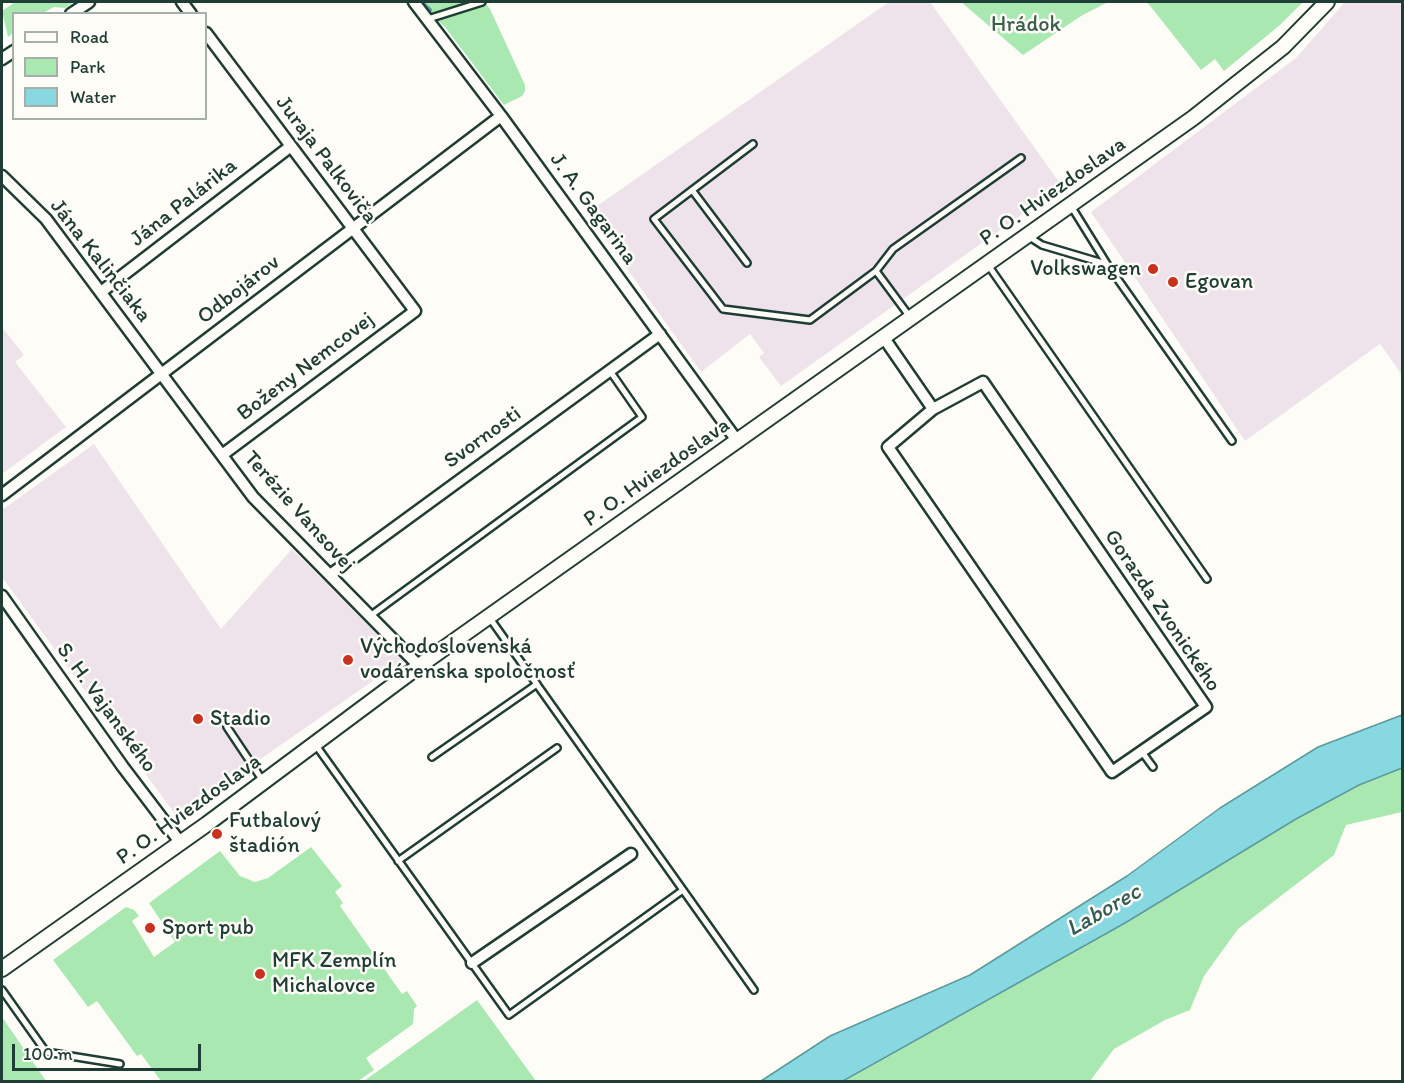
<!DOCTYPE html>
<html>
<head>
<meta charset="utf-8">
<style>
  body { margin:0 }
  #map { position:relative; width:1404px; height:1083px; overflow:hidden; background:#fdfcf7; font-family:Itim,sans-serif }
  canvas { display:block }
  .frame { position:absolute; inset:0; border:3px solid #1f3d34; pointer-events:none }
  .legend { position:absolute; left:12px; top:12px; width:195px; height:108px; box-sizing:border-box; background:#fdfcf7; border:2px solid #a4b0a9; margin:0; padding:8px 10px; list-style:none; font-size:18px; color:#1f3d34 }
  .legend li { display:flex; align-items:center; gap:12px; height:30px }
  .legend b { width:30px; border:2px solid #a4b0a9 }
  .scale { position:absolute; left:12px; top:1044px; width:189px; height:27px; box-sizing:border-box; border:3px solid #1f3d34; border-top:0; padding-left:8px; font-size:18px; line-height:21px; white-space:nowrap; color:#1f3d34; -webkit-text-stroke:4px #fdfcf7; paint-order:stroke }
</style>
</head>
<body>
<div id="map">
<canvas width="1404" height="1083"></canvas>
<div class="frame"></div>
<ul class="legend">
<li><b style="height:8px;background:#fdfcf7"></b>Road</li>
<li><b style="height:16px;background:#a9e9b1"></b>Park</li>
<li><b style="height:16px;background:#87d8e1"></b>Water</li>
</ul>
<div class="scale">100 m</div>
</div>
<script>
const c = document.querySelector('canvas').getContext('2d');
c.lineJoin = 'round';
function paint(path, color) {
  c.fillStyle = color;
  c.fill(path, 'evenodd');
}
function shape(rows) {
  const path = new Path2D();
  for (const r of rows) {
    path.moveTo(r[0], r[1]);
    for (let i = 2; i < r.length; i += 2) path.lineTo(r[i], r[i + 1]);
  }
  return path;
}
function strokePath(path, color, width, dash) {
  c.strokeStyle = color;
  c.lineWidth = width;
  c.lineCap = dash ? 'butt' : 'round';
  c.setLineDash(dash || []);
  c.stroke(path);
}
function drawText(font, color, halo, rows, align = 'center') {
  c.font = font + ' Itim,sans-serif';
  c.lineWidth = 5;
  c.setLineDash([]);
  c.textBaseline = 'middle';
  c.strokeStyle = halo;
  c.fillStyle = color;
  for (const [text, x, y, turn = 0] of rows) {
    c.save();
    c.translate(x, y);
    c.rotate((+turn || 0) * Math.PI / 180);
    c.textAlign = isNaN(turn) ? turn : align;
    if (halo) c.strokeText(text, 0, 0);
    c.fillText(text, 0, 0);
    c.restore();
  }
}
paint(shape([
  [889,2,930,2,1062,186,781,386,759,357,764,353,750,334,701,372,587,213],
  [1345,2,1402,2,1402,375,1380,344,1245,441,1091,212,1296,58],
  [2,327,24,355,15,362,66,427,2,474],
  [94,444,221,629,292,549,403,660,177,817,2,577,2,510]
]), '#efe3eb');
paint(shape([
  [15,2,74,2,65,8,54,7,43,13,14,14,13,33,8,37,2,11],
  [422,2,484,2,490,9,525,85,525,91,522,96,504,105,445,27,428,12],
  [961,2,1108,2,1081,16,1023,55],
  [1147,2,1303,2,1280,25,1224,71,1215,59,1201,70],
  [1402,768,1402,812,1346,825,1334,855,1238,929,1204,976,1190,1010,1165,1020,1114,1049,1090,1081,843,1082,1125,923,1296,819,1359,785],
  [311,847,342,886,335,892,343,903,340,906,402,994,407,991,417,1006,414,1009,413,1024,366,1058,374,1070,358,1081,161,1081,141,1054,137,1056,97,1001,88,1007,53,960,126,907,134,910,139,916,132,921,154,957,175,942,149,903,220,851,240,876,255,882,268,878],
  [477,1000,536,1081,364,1081],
  [2,1017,46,1081,2,1081]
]), '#a9e9b1');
const water = shape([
  [1402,715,1402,768,1359,785,1296,819,1125,923,843,1081,761,1081,830,1036,970,975,1127,876,1220,808,1318,747,1402,715]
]);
paint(water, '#87d8e1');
strokePath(water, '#5d9a9c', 1.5);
strokePath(shape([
  [421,2,430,10]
]), '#5d9a9c', 4);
const service = shape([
  [428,19,482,2],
  [753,144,654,219,723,309,810,320,876,271,893,249,1021,158],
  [692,190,747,263],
  [1071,206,1107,264,1232,441],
  [1028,236,1042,245,1106,264],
  [988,265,1207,579],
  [876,271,910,317],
  [370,616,642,417,610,371],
  [489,617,754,990],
  [227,727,263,781],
  [315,744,509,1015,683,890],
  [1142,752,1153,767],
  [432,757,537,684],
  [398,861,557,748],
  [2,990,46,1052,120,1064]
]);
const minor = shape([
  [182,2,191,14],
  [414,2,501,116,738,442],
  [71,14,89,2],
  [206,33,415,311,222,455],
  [2,59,14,51],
  [2,176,46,219,253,497,419,666],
  [101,292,291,146],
  [884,338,933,409,983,382,1206,707,1112,772,888,447,933,409],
  [2,495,501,116],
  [330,575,660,334],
  [2,596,123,767,180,842],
  [472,963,631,854]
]);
const tertiary = shape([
  [2,969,207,824,419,666,1193,118,1283,47,1327,2]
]);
strokePath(service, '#1f3d34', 10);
strokePath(minor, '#1f3d34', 15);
strokePath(tertiary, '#1f3d34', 18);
strokePath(service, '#fdfcf7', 5);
strokePath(minor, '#fdfcf7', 10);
strokePath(tertiary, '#fdfcf7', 14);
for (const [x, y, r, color] of [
  [1153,269,6,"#c8321e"],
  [1173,282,6,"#c8321e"],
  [348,660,6,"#c8321e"],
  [198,719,6,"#c8321e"],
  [217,834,6,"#c8321e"],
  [150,928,6,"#c8321e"],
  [260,974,6,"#c8321e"]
]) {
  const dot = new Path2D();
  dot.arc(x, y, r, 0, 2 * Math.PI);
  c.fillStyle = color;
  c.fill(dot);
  strokePath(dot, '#fdfcf7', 2);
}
drawText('22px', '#3b5f4d', '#fdfcf7', [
  ["Hrádok",1026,25]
]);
drawText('22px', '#1f3d34', '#fdfcf7', [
  ["Juraja Palkoviča",326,160,53],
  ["P. O. Hviezdoslava",1053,192,-35],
  ["Jána Palárika",184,203,-38],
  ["J. A. Gagarina",593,209,54],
  ["Jána Kalinčiaka",100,261,52],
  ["Odbojárov",239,290,-38],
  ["Boženy Nemcovej",306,367,-37],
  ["Svornosti",483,438,-36],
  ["P. O. Hviezdoslava",657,473,-35],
  ["Terézie Vansovej",299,512,48],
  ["Gorazda Zvonického",1162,611,56],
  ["S. H. Vajanského",106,708,54],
  ["P. O. Hviezdoslava",189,810,-36]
]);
drawText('22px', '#1f3d34', '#fdfcf7', [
  ["Volkswagen",1141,269,"right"],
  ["Egovan",1185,282],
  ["Východoslovenská",360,647],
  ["vodárenska spoločnosť",360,672],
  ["Stadio",210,719],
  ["Futbalový",229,821],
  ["štadión",229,846],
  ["Sport pub",162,928],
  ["MFK Zemplín",272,961],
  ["Michalovce",272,986]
], 'left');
drawText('italic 24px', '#345c57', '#fdfcf7', [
  ["Laborec",1104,911,-30]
]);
</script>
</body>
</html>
